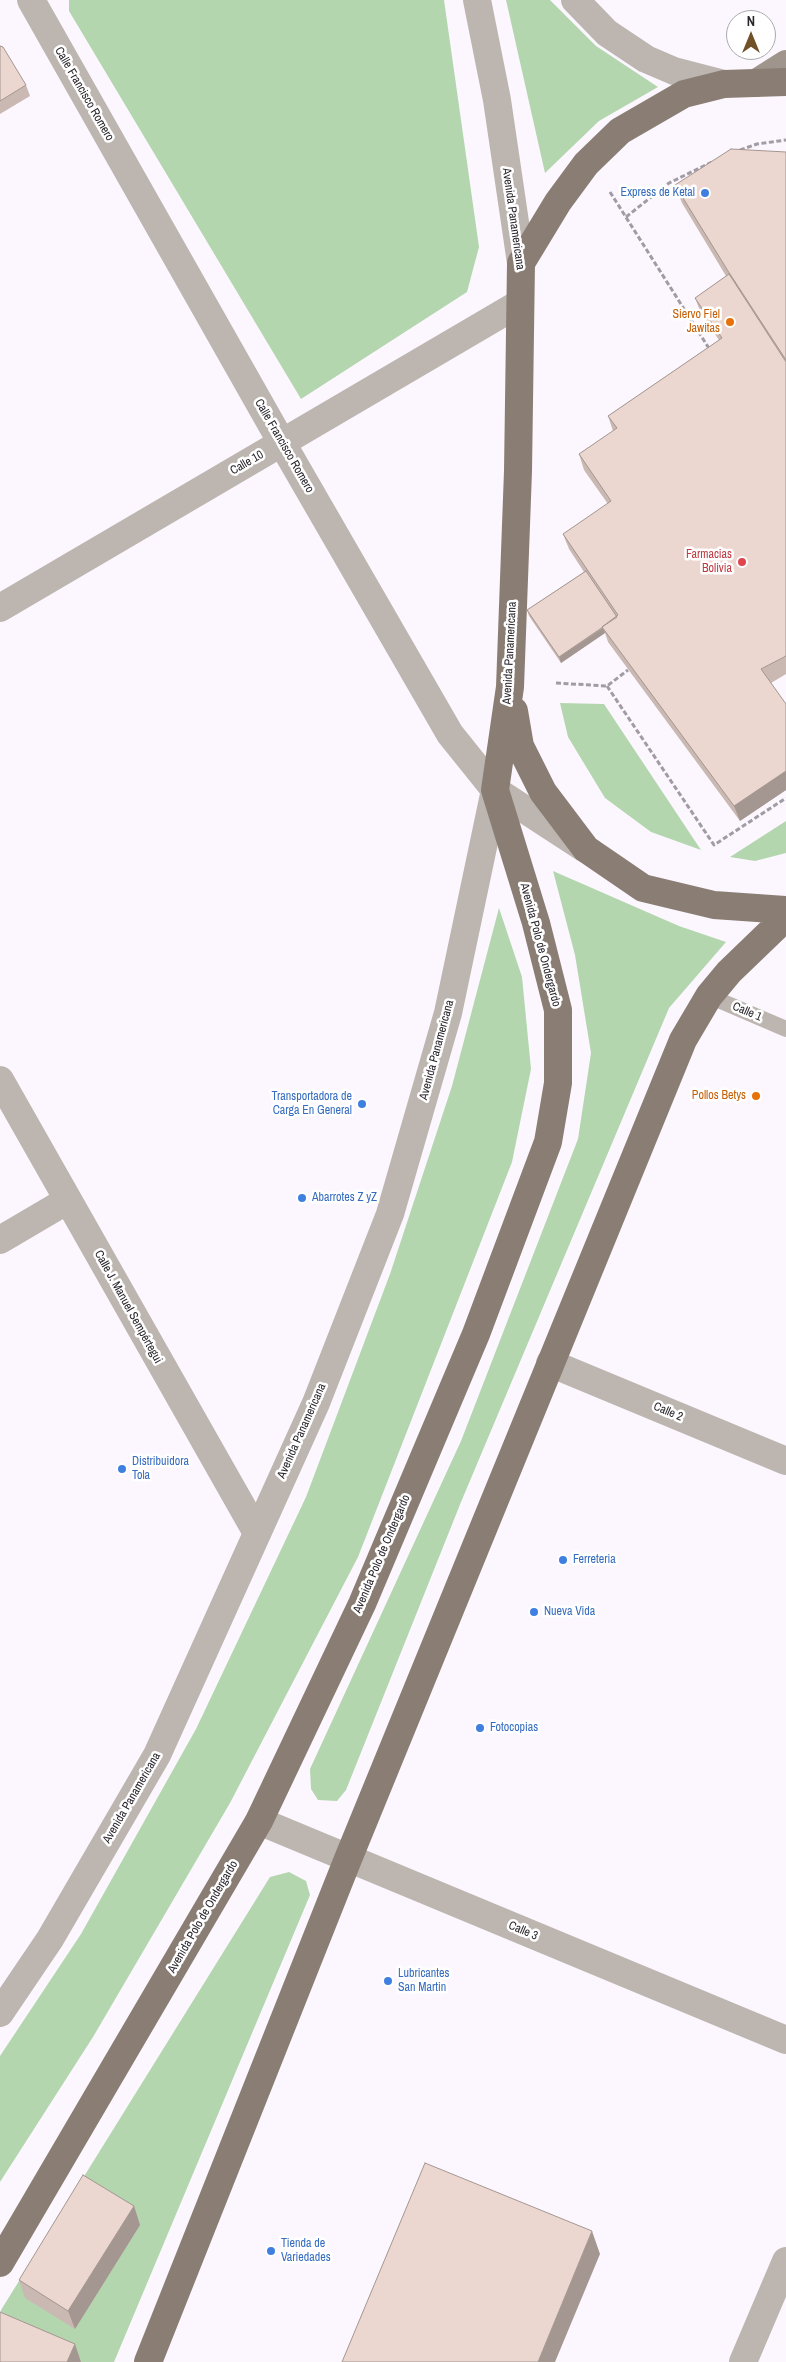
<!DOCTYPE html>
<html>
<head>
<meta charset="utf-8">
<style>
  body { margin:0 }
  #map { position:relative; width:786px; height:2362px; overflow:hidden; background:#fcf7fe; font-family:"Archivo Narrow",sans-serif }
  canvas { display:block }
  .north { position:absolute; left:726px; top:10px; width:50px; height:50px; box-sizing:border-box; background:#fff; border:1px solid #aaa8ab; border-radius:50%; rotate:0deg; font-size:14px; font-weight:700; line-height:20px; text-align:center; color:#2a262c }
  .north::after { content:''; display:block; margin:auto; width:18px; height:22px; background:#715127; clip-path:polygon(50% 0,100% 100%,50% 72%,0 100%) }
</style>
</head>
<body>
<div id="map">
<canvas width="786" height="2362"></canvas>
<div class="north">N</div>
</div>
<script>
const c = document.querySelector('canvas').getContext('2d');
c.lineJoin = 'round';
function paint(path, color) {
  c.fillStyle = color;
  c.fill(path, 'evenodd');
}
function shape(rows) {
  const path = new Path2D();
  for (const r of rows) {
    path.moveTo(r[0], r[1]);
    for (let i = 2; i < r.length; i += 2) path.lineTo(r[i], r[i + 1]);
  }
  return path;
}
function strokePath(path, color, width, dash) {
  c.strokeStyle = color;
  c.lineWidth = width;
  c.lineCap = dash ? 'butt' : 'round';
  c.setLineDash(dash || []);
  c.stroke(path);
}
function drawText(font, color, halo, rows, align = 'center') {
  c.font = font + ' "Archivo Narrow",sans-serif';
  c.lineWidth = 5;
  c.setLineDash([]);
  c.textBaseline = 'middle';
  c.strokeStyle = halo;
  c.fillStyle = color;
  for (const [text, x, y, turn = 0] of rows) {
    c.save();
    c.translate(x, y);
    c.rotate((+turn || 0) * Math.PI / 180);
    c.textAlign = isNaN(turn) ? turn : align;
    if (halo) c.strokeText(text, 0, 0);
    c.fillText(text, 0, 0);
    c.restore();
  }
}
paint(shape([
  [69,0,444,0,479,247,467,292,301,399,69,11],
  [506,0,550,0,596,46,658,87,599,121,545,173],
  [560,703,604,704,701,850,651,832,605,798,568,737],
  [786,821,786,853,755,861,730,857],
  [553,871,679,926,726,942,669,1008,461,1502,346,1790,337,1801,318,1800,311,1789,310,1769,461,1441,578,1139,591,1053,575,955],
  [499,908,522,977,531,1069,512,1162,358,1557,230,1803,93,2037,0,2182,0,2056,81,1934,196,1729,306,1497,390,1274,452,1086],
  [289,1872,306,1881,310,1895,114,2362,0,2362,1,2310,270,1877]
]), '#b3d6af');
strokePath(shape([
  [740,150,757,144,786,140],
  [610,192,710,350],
  [626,217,669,183,712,162],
  [556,683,607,686,628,670],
  [607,686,714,845,786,798]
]), '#a19ca3', 3, [5, 2.5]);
strokePath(shape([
  [709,996,786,1029]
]), '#bdb6b0', 16);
strokePath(shape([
  [31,0,282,443,450,734,495,790,584,848],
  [0,608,520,303],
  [0,1080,257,1533],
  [0,1240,68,1200],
  [550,1363,786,1461],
  [259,1821,786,2040],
  [743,2362,786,2261]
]), '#bdb6b0', 28);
strokePath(shape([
  [477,0,497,100,521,263],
  [575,0,607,33,646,59,674,71,724,84],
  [0,2013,50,1939,157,1755,316,1403,390,1214,448,1013,495,790]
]), '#bdb6b0', 28);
strokePath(shape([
  [756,83,786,64]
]), '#9f958d', 28);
strokePath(shape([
  [514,711,520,746,543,792,586,849,643,888,714,905,786,910],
  [0,2263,259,1821,362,1604,476,1334,548,1142,558,1083,558,1010,536,923,495,790,510,687,518,471,521,263,558,202,586,164,620,131,684,94,724,84,786,82],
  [148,2362,348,1859,683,1040,709,996,729,972,786,917]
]), '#8a7e74', 28);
paint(shape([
  [0,46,26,85,30,96,0,114],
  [786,152,786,674,771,683,786,705,786,790,740,821,608,642,605,633,561,663,529,616,527,610,584,572,569,549,563,534,608,504,584,470,579,454,613,431,608,416,719,340,701,313,695,298,726,276,682,203,675,185],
  [134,2206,140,2225,75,2329,25,2298,19,2280]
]), '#cab9b2');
paint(shape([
  [603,628,605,633,561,663,559,657],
  [786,771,786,790,740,821,734,806],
  [134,2206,140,2225,75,2329,68,2311],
  [592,2231,600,2254,555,2362,538,2362],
  [75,2344,81,2362,67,2362]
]), '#a49691');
const building = shape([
  [0,46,3,47,26,85,0,101,0,46],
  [731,149,786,152,786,360,728,271,675,185,731,149],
  [729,274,786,362,786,656,761,669,786,704,786,771,734,806,602,627,618,615,563,534,611,501,579,454,617,428,608,416,722,338,695,298,729,274],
  [586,571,617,617,602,627,603,627,559,657,527,610,586,571],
  [425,2163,592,2231,538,2362,342,2362,425,2163],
  [83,2175,134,2206,68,2311,19,2280,83,2175],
  [0,2312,75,2344,67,2362,0,2362,0,2312]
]);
paint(building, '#ebd7cf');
strokePath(building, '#a49691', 1);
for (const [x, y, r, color] of [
  [705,193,5,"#3f7fe0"],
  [730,322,5,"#e8710a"],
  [742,562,5,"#e0444e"],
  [756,1096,5,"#e8710a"],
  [362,1104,5,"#3f7fe0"],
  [302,1198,5,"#3f7fe0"],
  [122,1469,5,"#3f7fe0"],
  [563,1560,5,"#3f7fe0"],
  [534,1612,5,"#3f7fe0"],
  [480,1728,5,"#3f7fe0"],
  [388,1981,5,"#3f7fe0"],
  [271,2251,5,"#3f7fe0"]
]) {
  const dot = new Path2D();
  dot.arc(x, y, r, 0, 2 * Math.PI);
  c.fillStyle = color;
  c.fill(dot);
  strokePath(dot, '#fff', 2);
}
drawText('12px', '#2a262c', '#fff', [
  ["Calle Francisco Romero",84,94,60],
  ["Avenida Panamericana",513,219,82],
  ["Calle Francisco Romero",284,446,60],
  ["Calle 10",247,463,-30],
  ["Avenida Panamericana",510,653,-87],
  ["Avenida Polo de Ondergardo",540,945,75],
  ["Calle 1",747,1012,23],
  ["Avenida Panamericana",437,1050,-75],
  ["Calle J. Manuel Sempértegui",128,1307,61],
  ["Calle 2",668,1412,23],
  ["Avenida Panamericana",302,1431,-66],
  ["Avenida Polo de Ondergardo",382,1554,-67],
  ["Avenida Panamericana",132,1798,-60],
  ["Avenida Polo de Ondergardo",203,1917,-60],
  ["Calle 3",523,1931,23]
]);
drawText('12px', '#366cbe', '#fff', [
  ["Express de Ketal",695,193,"right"],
  ["Transportadora de",352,1097,"right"],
  ["Carga En General",352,1111,"right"],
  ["Abarrotes Z yZ",312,1198],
  ["Distribuidora",132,1462],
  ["Tola",132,1476],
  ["Ferreteria",573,1560],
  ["Nueva Vida",544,1612],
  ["Fotocopias",490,1728],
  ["Lubricantes",398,1974],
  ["San Martin",398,1988],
  ["Tienda de",281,2244],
  ["Variedades",281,2258]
], 'left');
drawText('12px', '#c56008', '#fff', [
  ["Siervo Fiel",720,315],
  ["Jawitas",720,329],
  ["Pollos Betys",746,1096]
], 'right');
drawText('12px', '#be3a42', '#fff', [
  ["Farmacias",732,555],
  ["Bolivia",732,569]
], 'right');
</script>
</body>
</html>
